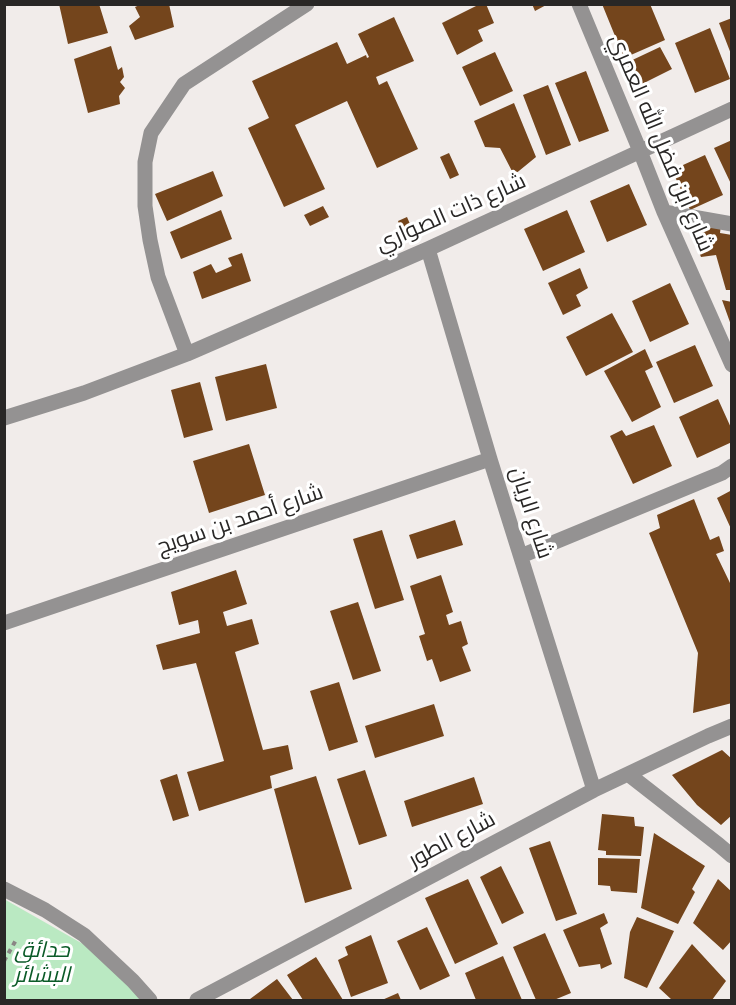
<!DOCTYPE html>
<html>
<head>
<meta charset="utf-8">
<style>
  body { margin:0 }
  #map { position:relative; width:736px; height:1005px; overflow:hidden; background:#f1ecea; font-family:"Zilla Slab",serif }
  canvas { display:block }
  .frame { position:absolute; inset:0; border:6px solid #292726; pointer-events:none }
</style>
</head>
<body>
<div id="map">
<canvas width="736" height="1005"></canvas>
<div class="frame"></div>
</div>
<script>
const c = document.querySelector('canvas').getContext('2d');
c.lineJoin = 'round';
function paint(path, color) {
  c.fillStyle = color;
  c.fill(path, 'evenodd');
}
function shape(rows) {
  const path = new Path2D();
  for (const r of rows) {
    path.moveTo(r[0], r[1]);
    for (let i = 2; i < r.length; i += 2) path.lineTo(r[i], r[i + 1]);
  }
  return path;
}
function strokePath(path, color, width, dash) {
  c.strokeStyle = color;
  c.lineWidth = width;
  c.lineCap = dash ? 'butt' : 'round';
  c.setLineDash(dash || []);
  c.stroke(path);
}
function drawText(font, color, halo, rows, align = 'center') {
  c.font = font + ' "Zilla Slab",Cairo,serif';
  c.lineWidth = 6;
  c.setLineDash([]);
  c.textBaseline = 'middle';
  c.strokeStyle = halo;
  c.fillStyle = color;
  for (const [text, x, y, turn = 0] of rows) {
    c.save();
    c.translate(x, y);
    c.rotate((+turn || 0) * Math.PI / 180);
    c.textAlign = isNaN(turn) ? turn : align;
    if (halo) c.strokeText(text, 0, 0);
    c.fillText(text, 0, 0);
    c.restore();
  }
}
paint(shape([
  [4,899,83,944,155,1000,5,1000]
]), '#bae9c2');
paint(shape([
  [59,4,99,4,108,33,68,44],
  [142,4,169,4,174,27,135,40,129,26,140,17,135,7],
  [480,4,486,4,494,23,478,30,483,41,457,55,442,23],
  [532,4,548,4,535,11],
  [602,4,650,4,665,40,624,58],
  [394,17,414,61,376,77,379,85,387,81,418,149,377,168,347,101,295,125,325,189,284,207,248,128,269,118,252,81,337,42,347,64,366,55,367,58,369,57,358,34],
  [732,18,732,54,731,54,719,23],
  [710,28,730,79,695,93,675,43],
  [111,46,118,70,122,67,124,77,120,82,125,88,119,96,120,104,88,113,74,59],
  [660,47,672,69,638,86,626,63],
  [495,52,513,91,480,106,462,67],
  [586,71,609,131,579,142,555,83],
  [548,85,571,145,546,155,523,95],
  [514,103,536,157,514,175,500,148,485,147,474,121],
  [732,140,732,186,714,148],
  [449,153,459,175,450,179,440,157],
  [705,155,723,195,690,210,672,170],
  [213,171,223,196,167,221,155,194],
  [629,184,647,225,607,242,590,201],
  [323,206,329,217,310,226,304,215],
  [221,210,232,239,181,259,170,232],
  [567,210,585,252,543,271,524,229],
  [407,217,410,224,401,229,398,221],
  [693,220,721,225,720,233,732,235,732,290,726,290,716,255,701,257,688,225],
  [242,253,251,281,202,299,193,272,211,264,216,273,232,266,228,258],
  [580,268,588,288,576,295,581,306,563,315,548,283],
  [670,283,689,324,650,342,632,301],
  [722,300,732,302,732,324,731,325],
  [612,313,633,352,586,376,566,337],
  [695,345,713,386,674,403,656,362],
  [645,349,653,367,645,371,661,407,632,422,604,371],
  [266,364,277,408,226,421,215,377],
  [200,382,213,430,184,438,171,390],
  [718,399,732,430,732,442,697,458,679,417],
  [654,425,672,466,633,484,610,436,622,430,626,436],
  [249,444,265,495,209,513,193,461],
  [732,490,732,531,717,498],
  [694,499,710,540,719,536,724,551,716,554,730,583,732,582,732,703,693,713,698,653,649,533,660,528,657,515],
  [455,520,463,545,417,559,409,535],
  [382,530,404,600,375,609,353,539],
  [236,570,247,604,223,612,227,626,252,619,259,644,235,652,263,750,288,745,293,769,270,776,272,788,199,811,187,772,224,761,196,663,163,670,156,645,200,633,198,620,179,625,171,592],
  [441,575,453,612,446,615,449,625,461,621,468,644,462,647,471,671,440,682,432,659,427,661,419,636,425,634,410,586],
  [358,602,381,671,353,680,330,611],
  [339,682,358,742,329,751,310,691],
  [434,704,444,736,375,758,365,726],
  [722,750,732,759,732,815,721,825,697,805,672,775],
  [365,770,387,836,359,845,337,779],
  [177,774,189,816,173,821,160,780],
  [316,776,352,889,305,903,274,789],
  [474,777,483,804,412,827,404,801],
  [602,814,634,817,635,826,644,827,641,856,606,855,606,851,598,850],
  [654,833,705,866,692,889,695,892,678,924,641,908],
  [550,841,577,914,556,921,529,848],
  [598,858,640,859,637,893,611,891,610,886,598,885],
  [501,866,524,913,502,924,480,877],
  [468,879,498,944,455,964,425,898],
  [718,879,732,892,732,940,723,950,693,923],
  [604,913,608,923,600,928,612,964,601,969,600,964,579,967,563,930],
  [637,917,674,931,647,988,624,978,630,932],
  [427,927,450,976,420,990,397,941],
  [545,933,571,993,554,1000,536,1000,513,947],
  [371,935,388,983,351,997,338,960,348,955,345,947],
  [692,944,726,981,712,1000,672,1000,659,988],
  [503,956,522,1000,476,1000,465,973],
  [316,957,343,1000,303,1000,287,975],
  [277,979,293,1000,252,1000,250,999],
  [398,993,401,1000,382,1000]
]), '#74451c');
strokePath(shape([
  [4,961,16,940]
]), '#8a8685', 4, [4.5, 4.5]);
strokePath(shape([
  [579,4,640,151,664,212,732,365],
  [664,212,732,224],
  [428,249,490,459,594,790],
  [187,354,158,277,150,240,145,206,145,162,151,133,184,84,307,4],
  [4,418,84,393,187,354,428,249,732,109],
  [521,556,722,473,732,466],
  [4,623,490,459],
  [628,774,719,845,732,856],
  [4,889,45,910,84,935,133,981,150,1000],
  [197,1000,594,790,708,736,732,726]
]), '#949292', 15);
drawText('22px', '#292726', '#fff', [
  ["شارع ابن فضل الله العمري",661,143,67],
  ["شارع ذات الصواري",451,213,-24],
  ["شارع الريان",531,513,72],
  ["شارع أحمد بن سويج",240,520,-19],
  ["شارع الطور",452,840,-28]
]);
drawText('italic 22px', '#0b5b28', '#fff', [
  ["حدائق",42,951],
  ["البشائر",42,976]
]);
</script>
</body>
</html>
